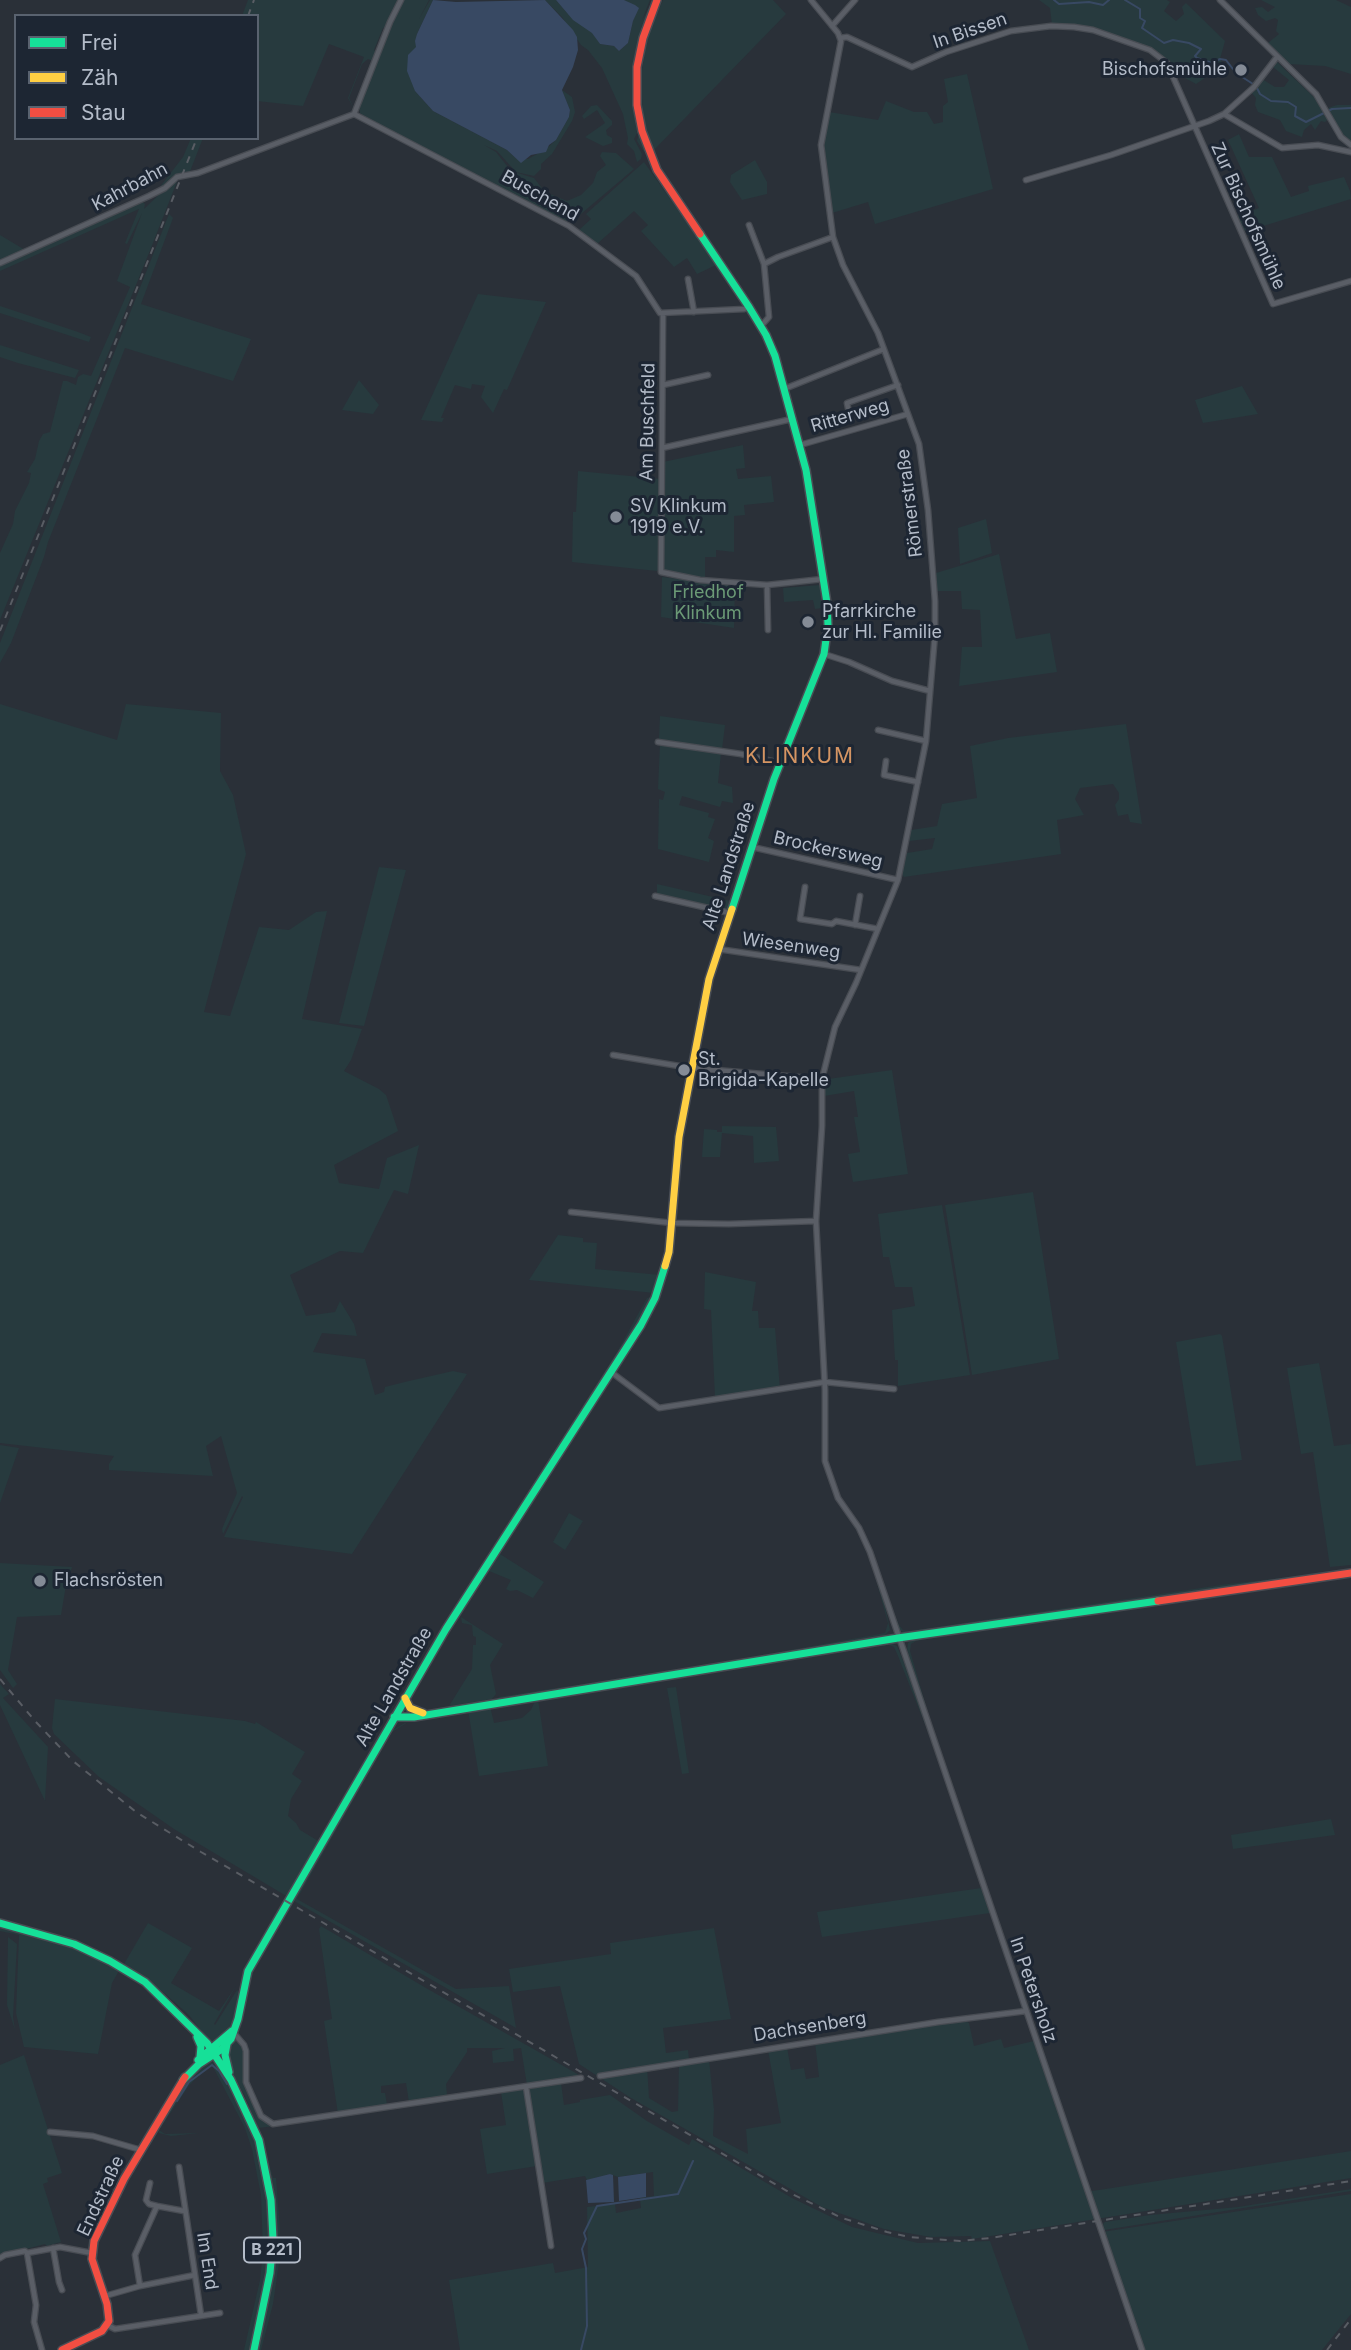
<!DOCTYPE html>
<html>
<head>
<meta charset="utf-8">
<style>
  body { margin:0 }
  #map { position:relative; width:1351px; height:2350px; overflow:hidden; background:#2a3038; font-family:Inter,sans-serif }
  canvas { display:block }
  .legend { position:absolute; left:14px; top:14px; width:245px; height:126px; box-sizing:border-box; background:#1d2633; border:2px solid #59626f; margin:0; padding:9px 12px; list-style:none; font-size:21px; color:#b4bcc9 }
  .legend li { display:flex; align-items:center; gap:14px; height:35px }
  .legend b { width:35px; border:2px solid #59626f }
</style>
</head>
<body>
<div id="map">
<canvas width="1351" height="2350"></canvas>
<ul class="legend">
<li><b style="height:9px;background:#16e098"></b>Frei</li>
<li><b style="height:9px;background:#ffcf43"></b>Zäh</li>
<li><b style="height:9px;background:#f24e42"></b>Stau</li>
</ul>
</div>
<script>
const c = document.querySelector('canvas').getContext('2d');
c.lineJoin = 'round';
function paint(path, color) {
  c.fillStyle = color;
  c.fill(path, 'evenodd');
}
function shape(rows) {
  const path = new Path2D();
  for (const r of rows) {
    path.moveTo(r[0], r[1]);
    for (let i = 2; i < r.length; i += 2) path.lineTo(r[i], r[i + 1]);
  }
  return path;
}
function strokePath(path, color, width, dash) {
  c.strokeStyle = color;
  c.lineWidth = width;
  c.lineCap = dash ? 'butt' : 'round';
  c.setLineDash(dash || []);
  c.stroke(path);
}
function drawText(font, color, halo, rows, align = 'center') {
  c.font = font + ' Inter,sans-serif';
  c.lineWidth = 6;
  c.setLineDash([]);
  c.textBaseline = 'middle';
  c.strokeStyle = halo;
  c.fillStyle = color;
  for (const [text, x, y, turn = 0] of rows) {
    c.save();
    c.translate(x, y);
    c.rotate((+turn || 0) * Math.PI / 180);
    c.textAlign = isNaN(turn) ? turn : align;
    if (halo) c.strokeText(text, 0, 0);
    c.fillText(text, 0, 0);
    c.restore();
  }
}
paint(shape([
  [248,0,399,0,387,27,383,28,374,50,377,53,373,61,368,59,362,64,349,98,354,109,348,98,364,57,329,44,303,106,257,101,257,16,242,16],
  [402,0,429,0,419,19,430,0,433,0,417,34,415,91,433,111,507,150,517,159,528,159,546,149,556,140,569,117,570,110,562,90,572,97,575,112,572,121,552,154,541,164,541,169,534,176,516,172,497,151,484,145,496,152,511,171,534,178,545,192,567,201,581,195,593,183,597,172,606,165,600,156,602,152,616,153,634,169,575,219,564,222,367,119,360,113,359,105,396,11],
  [545,0,556,0,569,15,593,33,600,44,614,46,619,51,628,43,633,21,638,8,624,0,650,0,642,20,653,0,641,28,636,51,635,107,645,150,644,152,637,141,639,132,632,98,637,133,634,139,642,154,641,159,637,162,634,151,627,144,628,138,623,114,602,68,588,50,581,45,562,17],
  [663,0,773,0,786,14,653,151,643,122,641,76,648,34],
  [1039,0,1167,0,1170,2,1164,11,1176,21,1184,14,1182,7,1186,3,1225,41,1220,59,1224,65,1196,84,1185,78,1171,62,1150,49,1106,32,1052,25,1050,8],
  [1261,0,1336,0,1351,7,1351,74,1325,66,1289,64,1268,43,1279,34,1276,31,1278,20,1275,18,1266,21,1258,15,1255,8,1262,7,1268,12,1275,7],
  [1276,61,1318,101,1329,118,1325,122,1321,121,1315,130,1311,124,1304,130,1302,137,1286,131,1280,120,1258,112,1255,105,1256,98,1251,92,1262,79,1275,87,1284,87,1289,80,1273,67],
  [967,74,993,189,875,224,868,202,832,213,823,145,829,112,878,120,886,101,914,112,927,112,934,124,943,122,943,106,948,102,944,79],
  [597,105,612,121,612,125,606,130,607,135,612,138,612,143,603,146,585,137,605,123,597,110,584,119,582,116,591,106],
  [1337,105,1351,105,1351,143,1342,136,1328,108],
  [1239,134,1249,157,1272,157,1291,197,1309,191,1308,186,1344,177,1350,191,1351,199,1247,231,1241,230,1235,217,1259,208,1228,140],
  [191,138,203,138,189,174,178,174,156,192,183,157],
  [755,160,767,182,767,194,742,200,730,182,731,175],
  [644,162,693,231,716,265,697,274,687,258,674,267,641,231,648,225,634,211,597,244,579,230,591,219,586,214],
  [175,179,178,179,151,248,0,620,0,553,13,524,15,511,29,483,31,473,27,472,35,459,39,441,43,434,50,432,63,381,67,381,76,385,78,377,83,374,91,376,109,335,130,287,117,281,142,213,127,244,125,243,139,209,0,271,0,266,142,202,145,204,144,209],
  [169,214,173,218,141,304,251,339,233,381,125,348,48,542,44,557,11,643,0,663,0,643],
  [0,235,25,250,0,262],
  [478,294,546,302,507,390,504,389,493,413,481,397,485,386,472,384,471,389,455,385,441,418,444,418,442,422,421,420],
  [0,306,78,332,91,337,89,342,0,313],
  [0,345,79,370,75,378,18,363,0,357],
  [359,380,379,405,373,414,342,410],
  [1242,386,1258,414,1203,423,1195,400],
  [743,445,745,468,736,469,738,479,771,476,774,502,744,505,745,515,734,516,734,552,716,550,716,557,705,557,705,578,662,571,663,462],
  [578,471,661,479,659,568,657,571,572,562,573,512,576,512],
  [986,519,992,553,960,564,958,528],
  [999,554,1016,639,1050,633,1057,672,959,686,962,647,982,647,980,610,962,609,961,591,937,591,936,573],
  [662,577,735,585,734,628,661,617],
  [820,585,822,608,815,609,813,600,784,602,783,588],
  [0,704,117,740,126,704,221,713,220,771,233,795,246,854,204,1012,230,1016,259,927,289,930,316,912,327,911,302,1019,362,1029,351,1060,344,1071,379,1089,386,1095,398,1131,334,1165,339,1183,379,1189,387,1158,419,1145,408,1194,394,1190,363,1253,340,1251,290,1275,306,1316,335,1312,340,1301,354,1324,357,1336,322,1333,313,1352,365,1359,375,1395,384,1392,385,1387,409,1381,453,1371,467,1374,352,1554,224,1537,243,1497,242,1496,223,1534,222,1529,237,1493,221,1436,206,1446,213,1476,109,1470,109,1464,114,1456,0,1443],
  [660,716,725,725,722,749,662,741,659,739],
  [1126,724,1142,824,1130,822,1128,814,1118,816,1115,805,1119,799,1119,793,1113,784,1080,788,1075,799,1084,815,1057,820,1061,854,904,877,902,874,907,853,932,849,935,838,909,841,911,830,937,826,942,804,977,798,970,746,1008,738],
  [660,744,721,753,718,783,732,787,733,803,722,801,720,807,682,796,679,805,709,813,708,817,715,819,708,838,714,841,709,862,658,849,659,799,663,800,665,792,658,789],
  [379,867,406,870,364,1026,339,1023],
  [657,884,730,901,727,910,659,896,657,894],
  [892,1070,908,1174,853,1182,848,1154,860,1152,854,1117,858,1117,854,1091,824,1096,825,1081,828,1079],
  [722,1126,776,1127,779,1161,754,1163,753,1136,722,1133,720,1157,702,1157,704,1129,717,1130,717,1132,722,1132],
  [1033,1192,1059,1359,972,1375,945,1205],
  [942,1205,970,1375,898,1386,898,1360,895,1360,892,1310,915,1306,912,1287,895,1287,889,1257,883,1257,878,1214],
  [558,1235,583,1238,583,1242,597,1243,595,1269,661,1275,654,1293,529,1280],
  [705,1272,756,1282,752,1311,758,1311,759,1328,775,1328,780,1389,715,1398,711,1310,704,1309],
  [651,1297,631,1334,440,1634,437,1635,617,1352,647,1298],
  [1220,1334,1222,1336,1242,1460,1196,1466,1176,1342],
  [1319,1363,1334,1446,1351,1444,1351,1565,1330,1567,1313,1452,1301,1454,1287,1368],
  [0,1445,19,1448,0,1503],
  [569,1513,583,1521,565,1550,553,1542],
  [500,1554,544,1582,533,1598,517,1590,510,1591,506,1589,511,1580,489,1571],
  [869,1554,899,1625,903,1630,909,1631,1228,1584,1351,1570,908,1634,899,1630,884,1601,890,1630,883,1637,681,1671,690,1668,885,1633,888,1623],
  [0,1563,72,1567,66,1585,61,1615,17,1617,8,1670,17,1684,13,1688,0,1670],
  [1351,1575,1351,1577,1050,1618,916,1641,911,1644,910,1651,938,1747,907,1652,908,1643,913,1639,1132,1604],
  [461,1617,503,1644,490,1665,496,1694,492,1699,449,1706,472,1669,473,1645,476,1645,476,1637,473,1636,472,1625,462,1623],
  [891,1643,897,1646,903,1660,934,1747,898,1656,894,1647,889,1645,683,1676],
  [673,1670,672,1672,500,1699,498,1697],
  [0,1684,9,1694,3,1698,48,1747,45,1801,0,1705],
  [676,1687,689,1773,682,1774,667,1688],
  [55,1699,245,1721,255,1724,256,1722,305,1752,292,1774,302,1781,291,1799,288,1816,296,1823,300,1830,320,1842,288,1897,174,1829,99,1777,54,1734,52,1728],
  [538,1699,548,1766,479,1776,468,1710,490,1706,494,1723,522,1718,531,1710,535,1701],
  [466,1709,466,1711,408,1722,392,1732,297,1899,456,1989,509,1986,516,2028,294,1901,393,1730,405,1723,423,1717],
  [1331,1819,1335,1835,1233,1849,1231,1835],
  [981,1888,990,1913,822,1937,817,1912],
  [148,1923,192,1948,171,1983,219,2011,236,1986,214,2024,215,2025,237,1990,239,1992,239,1998,234,2019,224,2036,217,2042,208,2040,189,2015,164,1993,124,1964],
  [321,1926,426,1988,581,2076,527,2085,521,2048,513,2049,514,2061,493,2063,492,2051,505,2048,467,2048,467,2052,446,2084,447,2096,409,2102,406,2083,381,2086,381,2093,385,2093,387,2105,338,2114,324,2021,332,2019,319,1929],
  [0,1927,19,1930,89,1952,120,1969,112,1983,98,2054,24,2047,16,2013,19,1935,0,1931],
  [714,1928,731,2019,663,2028,666,2053,688,2050,689,2059,647,2066,649,2098,672,2112,678,2111,679,2063,709,2059,714,2110,713,2136,748,2154,746,2129,781,2123,768,2050,787,2047,791,2070,804,2068,806,2079,819,2077,815,2042,963,2020,969,2023,974,2046,1001,2039,1004,2048,1034,2041,1086,2192,1351,2151,1351,2178,972,2239,971,2236,931,2237,884,2229,822,2207,631,2098,579,2064,560,1986,513,1992,509,1969,611,1954,610,1943],
  [8,1937,17,1944,13,2017,15,2030,7,2005],
  [235,2040,240,2042,243,2048,245,2085,262,2119,275,2126,258,2128,244,2094,235,2080,227,2056],
  [24,2055,62,2173,47,2178,48,2182,43,2184,61,2242,47,2246,45,2244,0,2256,0,2065],
  [210,2062,216,2064,229,2083,252,2128,266,2179,270,2219,268,2270,251,2350,244,2350,260,2280,263,2252,261,2195,252,2149,245,2128,213,2067,210,2067,197,2077,188,2087,159,2130,165,2134,199,2133,171,2136,159,2133,157,2127,183,2084,194,2072],
  [561,2083,564,2105,580,2102,580,2100,610,2095,647,2121,689,2145,692,2139,792,2198,852,2227,918,2243,990,2241,1029,2350,460,2350,449,2280,553,2263,555,2273,588,2267,587,2207,615,2204,616,2213,641,2208,640,2198,654,2196,653,2172,618,2177,610,2174,587,2180,585,2176,542,2183,527,2089],
  [522,2089,526,2094,537,2166,487,2174,480,2129,506,2125,501,2092],
  [261,2134,273,2178,276,2178,280,2229,279,2263,273,2304,261,2350,256,2350,274,2276,277,2225,274,2189],
  [1351,2189,1351,2191,1104,2230,1102,2225,1105,2222,1150,2215,1238,2207],
  [1351,2194,1351,2314,1322,2350,1144,2350,1102,2232]
]), '#273a3e');
paint(shape([
  [433,0,456,2,545,0,573,30,577,37,578,50,573,67,562,90,570,110,569,117,556,140,549,145,546,152,531,155,521,163,507,150,433,111,415,91,407,71,408,55,416,47,415,41,417,34],
  [556,0,624,0,635,5,639,8,633,21,628,43,619,51,614,46,600,44,592,33,573,20],
  [646,2173,646,2197,619,2201,618,2177],
  [610,2174,613,2175,614,2202,588,2203,586,2180]
]), '#384963');
strokePath(shape([
  [1054,0,1059,4,1089,2,1103,5,1109,0],
  [1125,0,1140,9,1140,18,1145,21,1142,28,1164,43,1173,40,1189,43,1201,49,1195,56,1197,58,1212,63,1220,59,1226,60,1236,73,1253,84],
  [1257,88,1260,94,1271,101,1288,102,1296,107,1295,116,1306,122,1332,109,1351,108],
  [177,2101,189,2082,212,2065,219,2071,227,2084],
  [581,2350,587,2326,586,2268,582,2249,586,2239,584,2233,597,2206,678,2194,693,2161]
]), '#384963', 2);
const street = shape([
  [811,0,838,33,841,41,821,145,833,237,843,265,878,333,919,444,928,510,935,601,935,634,926,741,898,880,856,983,835,1027,822,1079,822,1126,816,1221,825,1390,825,1461,838,1498,859,1528,870,1552,1142,2350],
  [1220,0,1316,94,1341,137,1351,145],
  [832,26,855,0],
  [840,38,847,37,912,67,946,52,1011,31,1051,26,1074,27,1093,30,1150,50,1167,63,1273,304,1351,281],
  [354,114,569,226,636,276,660,313,744,309,749,307],
  [354,114,390,22,401,0],
  [1224,114,1282,148,1318,145,1351,152],
  [1026,180,1111,155,1209,121,1224,114,1254,87,1277,57],
  [749,225,764,264],
  [0,263,149,196,165,188,177,177,198,173,354,114],
  [688,279,694,312],
  [663,315,661,572,700,580,767,585,823,579],
  [761,326,769,317,764,264,778,257,833,237],
  [663,385,708,375],
  [784,389,884,349],
  [848,408,847,403,898,385],
  [800,445,908,414],
  [662,448,792,419],
  [767,585,768,630],
  [824,654,849,662,892,681,930,691],
  [878,730,926,741],
  [658,742,741,754,780,763],
  [886,761,884,775,918,782],
  [752,847,898,880],
  [805,887,800,919,832,924,836,921,878,929],
  [655,896,730,913],
  [855,925,860,896],
  [718,949,861,970],
  [613,1055,691,1068,822,1079],
  [571,1212,672,1223,729,1224,816,1221],
  [611,1372,659,1408,825,1382,894,1389],
  [233,2032,244,2045,246,2051,246,2082,261,2116,273,2124,581,2078],
  [600,2076,938,2022,1026,2011],
  [526,2087,551,2246],
  [50,2132,93,2136,141,2150],
  [179,2167,201,2315],
  [150,2183,146,2200,149,2204,157,2206],
  [53,2248,59,2282,62,2290],
  [0,2258,5,2255,25,2251,27,2253],
  [140,2286,135,2255,157,2206,184,2211],
  [105,2296,140,2286,195,2275],
  [107,2325,115,2329,220,2313],
  [42,2350,34,2322,36,2305,27,2253,60,2247,92,2253]
]);
const fast = shape([
  [700,234,749,307,766,335,775,356,806,470,827,603,828,625,824,654,774,779,732,909],
  [394,1717,414,1717,898,1638,1158,1601],
  [0,1923,74,1944,110,1961,145,1982,207,2043,231,2080,259,2140,271,2200,273,2239,270,2273,254,2350],
  [197,2037,201,2046,200,2057],
  [227,2044,225,2055,229,2072],
  [198,2060,232,2031],
  [183,2080,199,2064,222,2049,231,2039,238,2019,248,1971,446,1629,641,1325,655,1298,665,1266]
]);
const slow = shape([
  [665,1266,669,1252,679,1137,709,979,732,909],
  [405,1698,410,1708,423,1713]
]);
const jam = shape([
  [657,0,643,38,637,67,637,105,642,131,657,170,700,234],
  [1158,1601,1351,1573],
  [62,2350,102,2331,109,2321,107,2304,92,2259,94,2241,124,2179,185,2077]
]);
strokePath(street, '#484c53', 7);
strokePath(fast, '#484c53', 10);
strokePath(slow, '#484c53', 10);
strokePath(jam, '#484c53', 10);
strokePath(street, '#5a5e66', 4.5);
strokePath(fast, '#16e098', 7);
strokePath(slow, '#ffcf43', 7);
strokePath(jam, '#f24e42', 7);
strokePath(shape([
  [248,16,254,0],
  [0,631,197,138],
  [0,1679,35,1721,73,1761,136,1812,201,1852,792,2194,842,2218,887,2232,909,2237,960,2241,990,2238,1351,2181],
  [1327,2350,1351,2319]
]), '#595d64', 2, [7, 7]);
for (const [x, y, r, color] of [
  [1241,70,7,"#848b96"],
  [616,517,7,"#848b96"],
  [808,622,7,"#848b96"],
  [684,1070,7,"#848b96"],
  [40,1581,7,"#848b96"]
]) {
  const dot = new Path2D();
  dot.arc(x, y, r, 0, 2 * Math.PI);
  c.fillStyle = color;
  c.fill(dot);
  strokePath(dot, '#1d2633', 2.5);
}
for (const [x, y, w] of [
  [272,2250,56]
]) {
  const box = new Path2D();
  box.roundRect(x - w / 2, y - 12.5, w, 25, 5);
  c.fillStyle = '#1d2633';
  c.fill(box);
  strokePath(box, '#b4bcc9', 2);
}
drawText('bold 16px', '#b4bcc9', null, [
  ["B 221",272,2250]
]);
drawText('18px', '#b4bcc9', '#1d2633', [
  ["In Bissen",970,31,-19],
  ["Kahrbahn",130,187,-28],
  ["Buschend",540,196,29],
  ["Zur Bischofsmühle",1248,216,66],
  ["Ritterweg",850,416,-16],
  ["Am Buschfeld",648,422,-89],
  ["Römerstraße",910,503,-97],
  ["Brockersweg",828,850,13],
  ["Alte Landstraße",729,866,-72],
  ["Wiesenweg",791,946,8],
  ["Alte Landstraße",394,1687,-60],
  ["In Petersholz",1033,1990,71],
  ["Dachsenberg",810,2027,-9],
  ["Endstraße",101,2196,-65],
  ["Im End",207,2261,81]
]);
drawText('18px', '#b4bcc9', '#1d2633', [
  ["Bischofsmühle",1227,70,"right"],
  ["SV Klinkum",630,507],
  ["1919 e.V.",630,528],
  ["Pfarrkirche",822,612],
  ["zur Hl. Familie",822,633],
  ["St.",698,1060],
  ["Brigida-Kapelle",698,1081],
  ["Flachsrösten",54,1581]
], 'left');
drawText('18px', '#6b9a76', '#1d2633', [
  ["Friedhof",708,593],
  ["Klinkum",708,614]
]);
c.letterSpacing = '2px';
drawText('21px', '#d59563', '#1d2633', [
  ["KLINKUM",800,757]
]);
c.letterSpacing = '0px';
</script>
</body>
</html>
